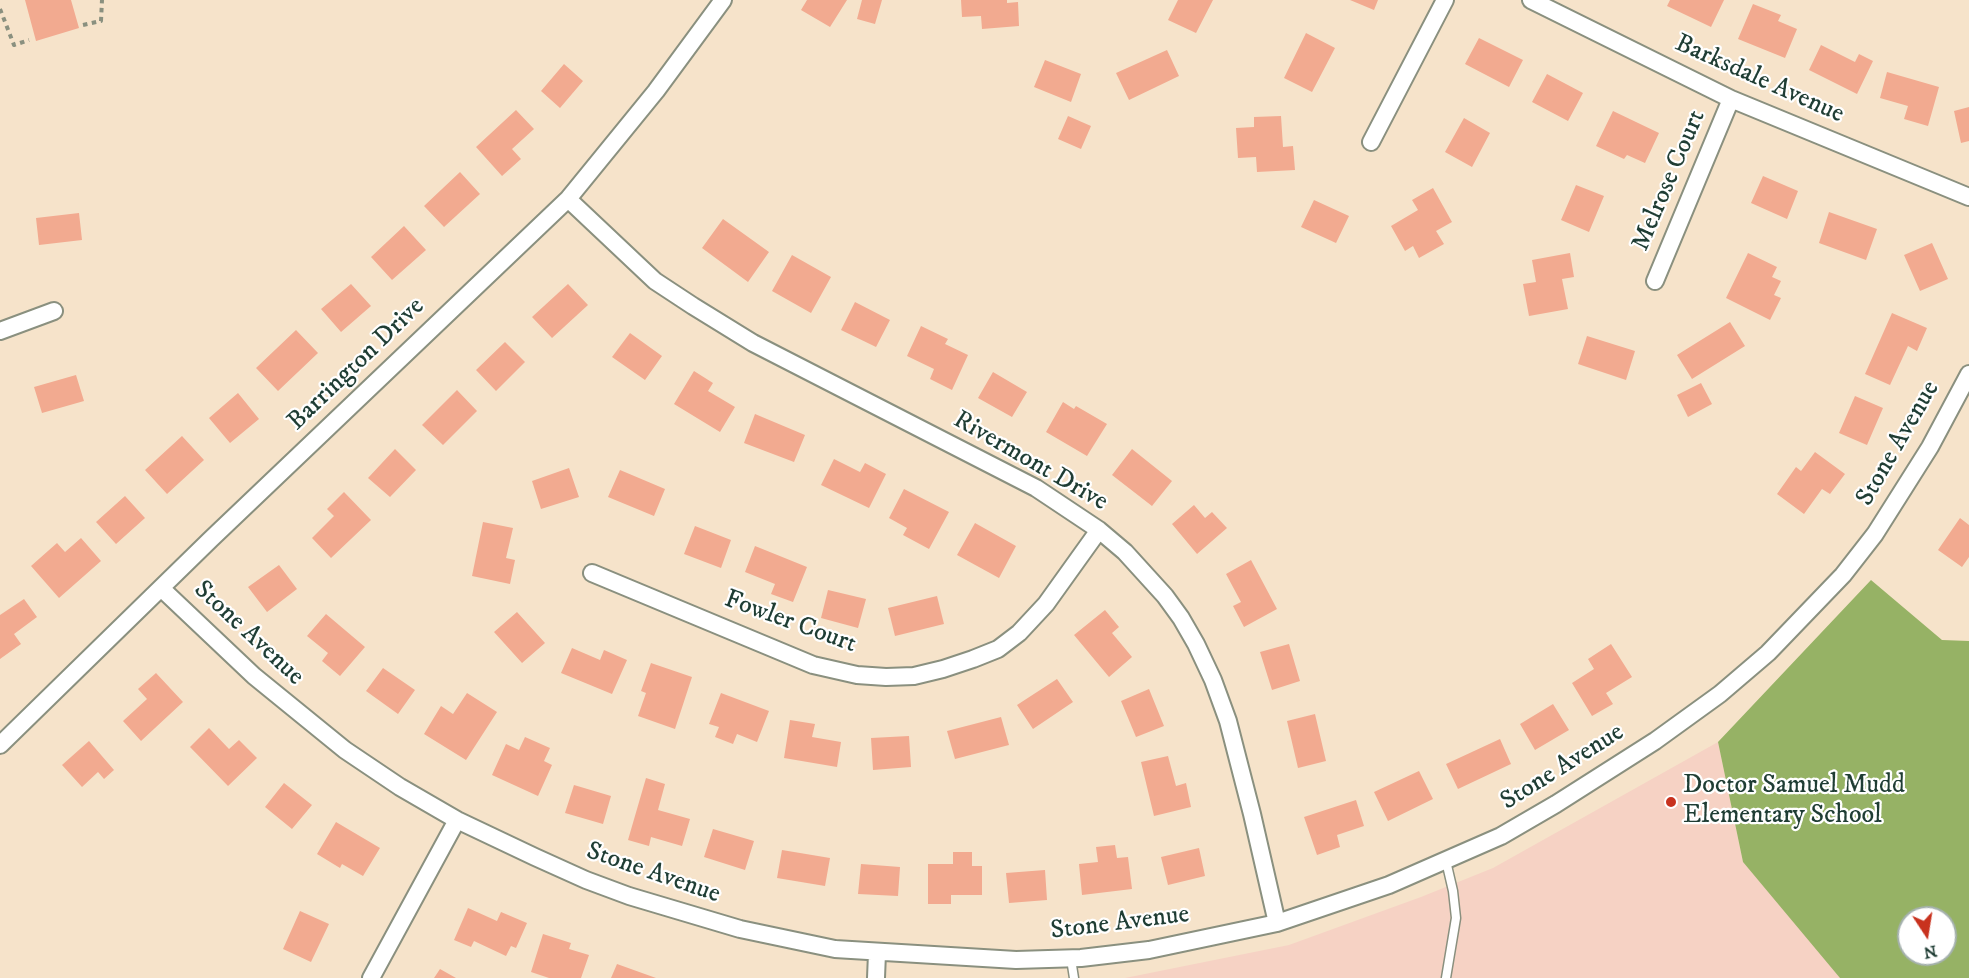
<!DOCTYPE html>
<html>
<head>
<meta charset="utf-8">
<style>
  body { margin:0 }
  #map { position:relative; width:1969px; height:978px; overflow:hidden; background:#f6e3ca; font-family:"IM FELL DW Pica",serif }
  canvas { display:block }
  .north { position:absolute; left:1897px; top:906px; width:60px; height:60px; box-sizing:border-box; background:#fff; border:2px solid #a5b1ae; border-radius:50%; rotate:168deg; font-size:16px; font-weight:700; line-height:24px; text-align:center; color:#1f3d34 }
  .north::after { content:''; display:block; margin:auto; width:21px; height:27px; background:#c8321e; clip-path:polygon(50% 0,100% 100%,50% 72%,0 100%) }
</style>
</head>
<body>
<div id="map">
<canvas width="1969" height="978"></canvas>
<div class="north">N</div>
</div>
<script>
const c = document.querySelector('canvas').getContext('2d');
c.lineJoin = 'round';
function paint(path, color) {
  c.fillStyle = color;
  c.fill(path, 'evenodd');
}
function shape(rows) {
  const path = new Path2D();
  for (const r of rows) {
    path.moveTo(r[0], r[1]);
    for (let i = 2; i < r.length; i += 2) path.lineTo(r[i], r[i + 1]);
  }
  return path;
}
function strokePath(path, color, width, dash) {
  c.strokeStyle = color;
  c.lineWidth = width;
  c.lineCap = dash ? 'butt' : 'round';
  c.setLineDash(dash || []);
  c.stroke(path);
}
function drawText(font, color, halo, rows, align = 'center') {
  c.font = font + ' "IM FELL DW Pica",serif';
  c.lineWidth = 4.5;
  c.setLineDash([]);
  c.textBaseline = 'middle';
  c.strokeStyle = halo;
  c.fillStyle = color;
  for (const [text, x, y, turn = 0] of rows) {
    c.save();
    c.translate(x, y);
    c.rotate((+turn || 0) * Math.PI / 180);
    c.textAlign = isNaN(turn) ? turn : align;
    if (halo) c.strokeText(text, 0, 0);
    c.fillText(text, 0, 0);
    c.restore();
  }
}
paint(shape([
  [1718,742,1743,862,1844,978,1125,978,1289,945,1421,897,1493,868]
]), '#f6d2c4');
paint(shape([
  [1871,580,1942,640,1969,641,1969,978,1840,978,1743,862,1718,742],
  [1909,918,1945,918,1945,954,1909,954]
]), '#96b265');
paint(shape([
  [25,0,71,0,79,28,36,41],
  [807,0,847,0,830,27,801,10],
  [862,0,882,0,875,24,857,19],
  [961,0,1007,0,1007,3,1018,2,1019,26,982,29,981,16,962,17],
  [1178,0,1213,0,1196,33,1168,20],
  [1350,0,1378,0,1374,10],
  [1670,0,1724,0,1711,27,1667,6],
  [1753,4,1781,15,1778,21,1797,29,1785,58,1738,39],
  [1306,33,1335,48,1312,92,1284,78],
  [1479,38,1523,60,1509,87,1465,64],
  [1821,45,1855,62,1859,54,1873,61,1857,94,1809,70],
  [1167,50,1179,76,1129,100,1116,73],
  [1045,60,1081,74,1071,102,1034,87],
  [564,64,583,81,560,108,541,91],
  [1887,72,1939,87,1928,126,1904,119,1908,106,1880,98],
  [1547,74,1583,93,1568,121,1532,102],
  [1969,107,1969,141,1961,143,1954,111],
  [516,110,534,129,512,149,521,159,502,176,476,147],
  [1613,111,1659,133,1645,163,1627,155,1624,159,1596,146],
  [1068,116,1091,126,1081,149,1058,139],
  [1281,116,1283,147,1293,146,1295,170,1257,172,1256,157,1238,158,1236,128,1254,127,1254,117],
  [1464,118,1490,133,1472,167,1445,152],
  [460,172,480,194,444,227,424,206],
  [1763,176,1798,191,1787,219,1751,203],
  [1576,185,1604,196,1589,232,1561,220],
  [1433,188,1452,222,1436,231,1444,244,1419,258,1413,246,1405,251,1391,226,1418,210,1412,200],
  [1314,200,1349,216,1336,243,1301,227],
  [1829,212,1877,229,1866,260,1819,243],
  [79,213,82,240,39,245,36,218],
  [723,219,769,252,748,282,702,248],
  [404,226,426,250,392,280,371,257],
  [1932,243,1948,279,1920,291,1904,255],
  [1570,253,1574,277,1562,279,1568,309,1529,316,1523,284,1536,282,1532,260],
  [1748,253,1777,267,1772,277,1781,281,1774,295,1781,298,1770,320,1726,298],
  [792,255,831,277,811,313,772,291],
  [351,284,371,306,341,332,321,309],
  [568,284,588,305,552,338,532,317],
  [855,302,890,320,876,347,841,330],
  [1892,313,1927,328,1917,351,1908,346,1890,385,1865,374],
  [1730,322,1745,346,1692,379,1677,355],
  [921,326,948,339,945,344,968,355,952,390,930,379,934,369,907,356],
  [296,330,318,353,278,391,256,368],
  [630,333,662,356,645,380,612,357],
  [1587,336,1635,351,1626,380,1578,364],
  [505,342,525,362,496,391,476,370],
  [694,371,713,383,708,391,735,407,720,432,674,404],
  [993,372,1027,392,1012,417,978,398],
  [76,375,84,401,42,413,34,387],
  [1701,383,1712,404,1688,417,1677,395],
  [457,390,477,411,443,445,422,425],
  [238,393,259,419,230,443,209,418],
  [1855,396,1883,408,1867,445,1839,433],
  [1063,402,1074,409,1076,406,1107,424,1087,456,1046,432],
  [755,414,805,435,794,462,744,443],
  [182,436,204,460,167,494,145,470],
  [395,449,416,470,390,497,368,478],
  [1132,449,1172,481,1152,506,1112,475],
  [1815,452,1845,474,1830,494,1822,489,1804,514,1777,494,1796,467,1801,471],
  [834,459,860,472,865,463,886,474,869,508,821,485],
  [569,468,579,497,541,509,532,481],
  [620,470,665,489,654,516,608,497],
  [904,489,949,512,929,549,903,535,907,528,889,518],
  [344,492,371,520,331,558,312,538,334,516,327,509],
  [125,496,145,518,116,544,96,522],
  [1194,505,1205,518,1212,512,1227,528,1197,554,1172,524],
  [1960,518,1969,525,1969,557,1962,567,1938,550],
  [483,522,513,528,506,558,515,560,510,584,472,576],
  [975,523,1016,546,999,578,957,555],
  [695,526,731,540,721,568,684,554],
  [81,538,101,561,59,598,31,566,57,543,65,552],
  [755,546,807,567,793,602,771,594,775,584,745,572],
  [1251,560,1277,609,1244,627,1233,606,1241,602,1226,574],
  [279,565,297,589,267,612,248,587],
  [828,590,866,599,858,628,821,618],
  [937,596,944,624,895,636,888,608],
  [24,599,37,617,14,634,21,644,0,659,0,615],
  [1105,610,1119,627,1112,633,1132,657,1109,677,1074,635],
  [517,612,545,643,522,663,494,632],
  [326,614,365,647,340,676,322,661,328,653,307,636],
  [1289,644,1300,681,1272,690,1260,652],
  [1611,644,1632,677,1606,693,1613,704,1592,716,1572,683,1594,669,1588,659],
  [572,648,600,660,604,650,627,660,612,694,561,673],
  [651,663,692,677,675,729,638,716,646,693,641,691],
  [383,668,415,690,398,714,366,691],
  [156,673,183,702,141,741,123,721,147,699,138,689],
  [1057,679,1073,702,1033,729,1017,705],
  [1149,689,1164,726,1136,737,1121,701],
  [467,693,497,712,466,760,424,734,441,706,453,714],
  [721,693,769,711,757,742,737,734,733,744,715,737,719,727,709,724],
  [1553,704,1569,730,1535,750,1520,724],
  [1315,714,1326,761,1298,768,1287,721],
  [1001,717,1009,745,955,759,947,731],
  [790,720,815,724,812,737,841,742,837,767,784,758],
  [209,728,229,749,239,740,257,758,228,786,190,747],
  [909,736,911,767,873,770,871,738],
  [525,737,550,748,544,761,552,765,538,796,492,775,506,744,519,750],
  [1500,739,1511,764,1458,789,1446,764],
  [89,741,114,770,104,779,98,772,82,787,62,765],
  [1168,756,1176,786,1186,783,1191,807,1154,816,1141,762],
  [1419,771,1433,799,1388,821,1374,792],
  [646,778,665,784,658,810,690,819,682,846,651,837,649,846,628,840],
  [284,783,312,805,292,829,265,807],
  [574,785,611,796,603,824,565,813],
  [1356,800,1364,826,1337,835,1340,847,1317,855,1304,817],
  [336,822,380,848,363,876,342,864,340,868,317,854],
  [713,829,754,841,745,870,704,857],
  [1115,845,1117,858,1128,857,1132,889,1082,895,1079,864,1098,862,1096,847],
  [1199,848,1205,876,1168,885,1161,857],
  [782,850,830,858,825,886,777,878],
  [953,852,972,852,972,866,982,866,982,895,951,895,951,904,928,904,928,864,953,864],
  [861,864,900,867,898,896,858,894],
  [1045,870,1047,900,1009,903,1006,873],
  [468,908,497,921,501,912,527,923,516,948,511,946,506,956,474,941,471,947,454,940],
  [300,911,329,924,311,962,283,949],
  [543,934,571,943,569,949,589,955,581,978,549,978,531,972],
  [617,964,656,978,611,978],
  [440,969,456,978,434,978]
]), '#f2aa90');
const lane = shape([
  [1071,959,1074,978],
  [1446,978,1456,918,1453,891,1446,861]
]);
const street = shape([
  [1531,0,1731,99,1969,197],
  [1371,142,1445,0],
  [568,199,655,281,693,306,753,343,1036,488,1099,530,1125,552,1165,596,1181,618,1196,644,1213,680,1228,721,1252,814,1277,923],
  [1655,281,1731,99],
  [0,331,54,311],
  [592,573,813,665,857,675,886,677,914,676,943,669,973,659,998,649,1019,633,1046,604,1099,530],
  [161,588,254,676,345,750,400,787,457,820,535,857,586,880,629,896,740,929,835,949,1016,960,1081,958,1149,950,1277,923,1389,885,1501,836,1556,804,1655,741,1720,694,1768,653,1843,575,1875,534,1906,485,1930,447,1969,374],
  [0,745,211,539,568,199,656,91,723,0],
  [371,978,457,820],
  [876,978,877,953]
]);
strokePath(lane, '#8a907f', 11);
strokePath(street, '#8a907f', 20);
strokePath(shape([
  [0,9,14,45,29,40],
  [83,25,101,21,102,0]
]), '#8a907f', 4, [4.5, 4.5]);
strokePath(lane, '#fff', 8);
strokePath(street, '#fff', 16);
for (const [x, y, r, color] of [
  [1671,802,6,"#c8321e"]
]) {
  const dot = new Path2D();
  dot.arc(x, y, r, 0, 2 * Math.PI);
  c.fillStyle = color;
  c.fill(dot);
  strokePath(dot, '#fff', 2);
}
drawText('26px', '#1f3d34', '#fff', [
  ["Barksdale Avenue",1759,80,24],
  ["Melrose Court",1670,181,-67],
  ["Barrington Drive",357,365,-44],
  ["Stone Avenue",1899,444,-60],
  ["Rivermont Drive",1030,462,30],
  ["Fowler Court",790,623,20],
  ["Stone Avenue",248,634,43],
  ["Stone Avenue",1563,768,-32],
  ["Stone Avenue",653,874,19],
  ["Stone Avenue",1120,924,-7]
]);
drawText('26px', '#1f3d34', '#fff', [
  ["Doctor Samuel Mudd",1683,787],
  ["Elementary School",1683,817]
], 'left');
</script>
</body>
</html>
